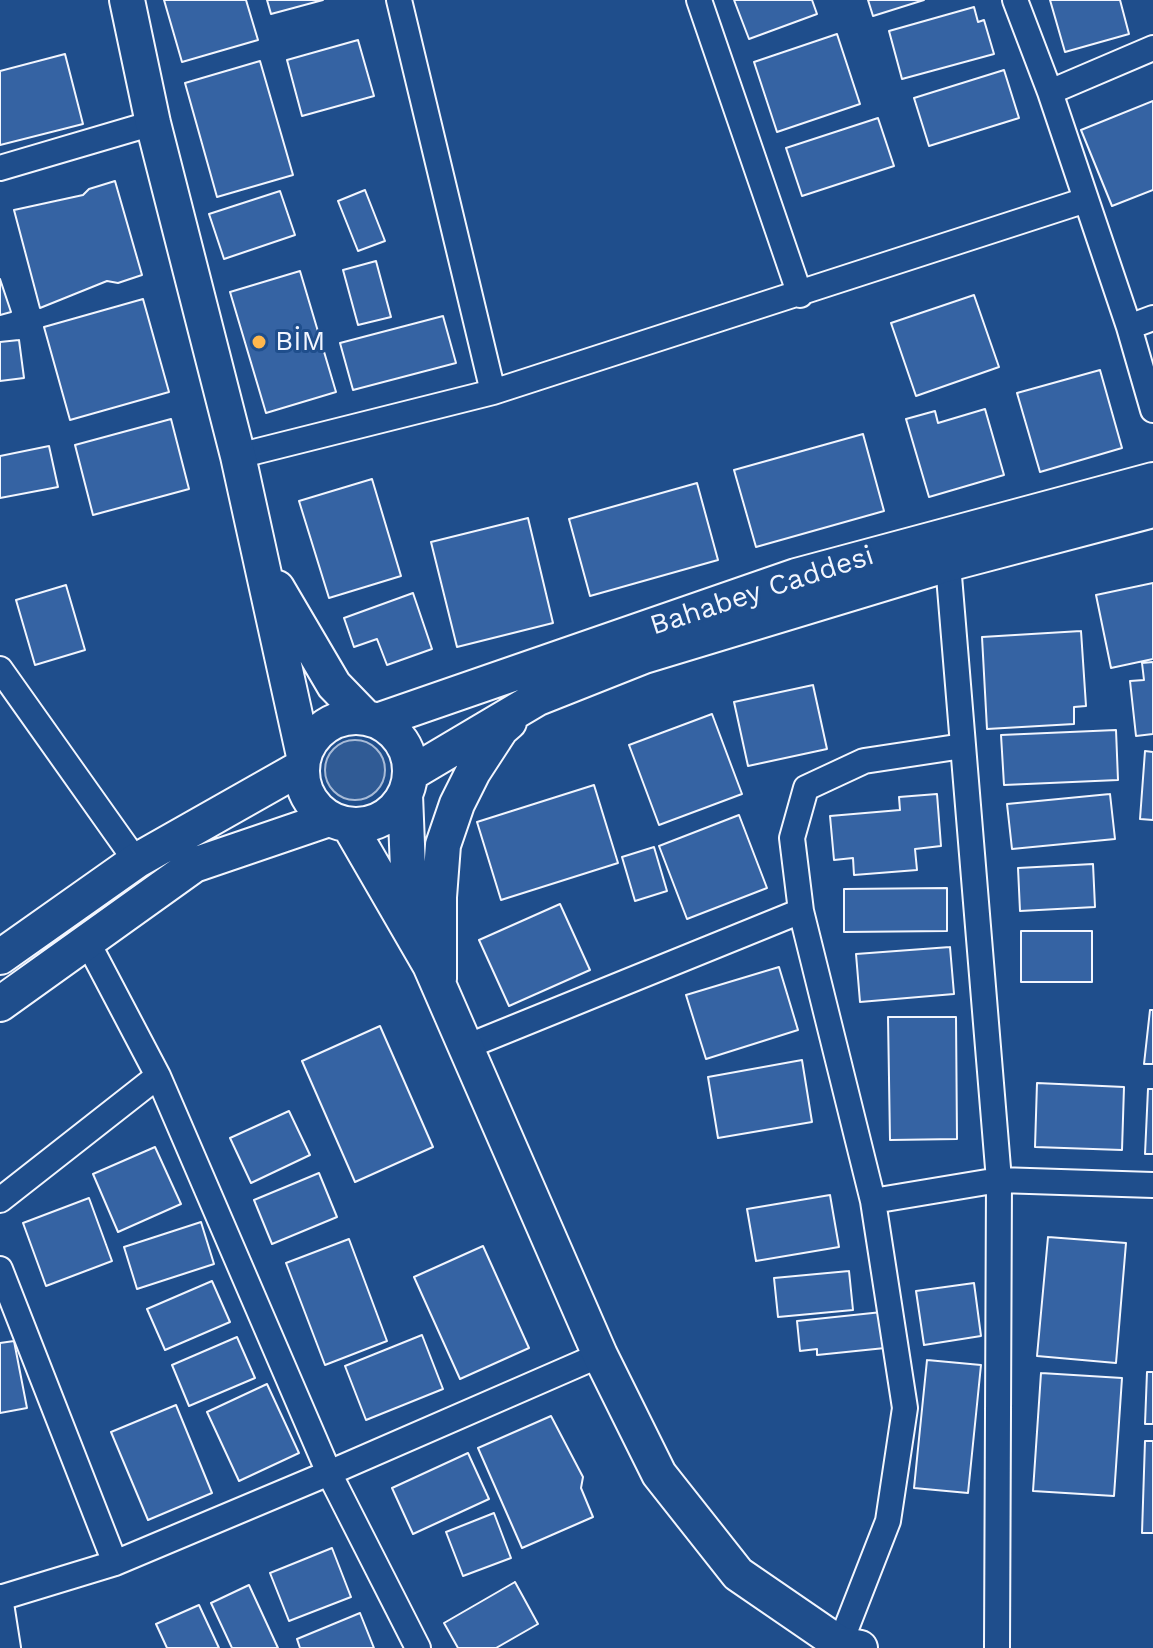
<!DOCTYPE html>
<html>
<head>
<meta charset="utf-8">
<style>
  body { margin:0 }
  canvas { display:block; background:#1f4e8c }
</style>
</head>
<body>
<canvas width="1153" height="1648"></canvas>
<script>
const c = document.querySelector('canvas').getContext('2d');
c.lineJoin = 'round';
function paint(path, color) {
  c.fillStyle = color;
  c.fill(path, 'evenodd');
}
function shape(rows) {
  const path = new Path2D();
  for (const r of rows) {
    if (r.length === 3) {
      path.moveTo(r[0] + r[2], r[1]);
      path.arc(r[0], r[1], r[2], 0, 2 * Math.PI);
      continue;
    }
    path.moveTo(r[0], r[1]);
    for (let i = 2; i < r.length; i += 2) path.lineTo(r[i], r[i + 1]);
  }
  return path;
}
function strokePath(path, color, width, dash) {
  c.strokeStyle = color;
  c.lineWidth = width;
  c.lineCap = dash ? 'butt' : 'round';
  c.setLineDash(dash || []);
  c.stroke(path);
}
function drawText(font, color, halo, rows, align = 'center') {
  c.font = font + ' "Work Sans",sans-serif';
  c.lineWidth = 6;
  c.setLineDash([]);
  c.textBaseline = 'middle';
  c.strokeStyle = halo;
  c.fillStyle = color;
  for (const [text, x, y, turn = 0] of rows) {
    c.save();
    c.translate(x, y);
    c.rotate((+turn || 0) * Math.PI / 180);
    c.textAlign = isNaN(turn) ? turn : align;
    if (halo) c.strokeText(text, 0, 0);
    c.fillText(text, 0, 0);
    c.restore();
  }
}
const built = shape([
  [355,770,30]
]);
paint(built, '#305b95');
strokePath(built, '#a8bbd7', 2);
const building = shape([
  [164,0,246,0,258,40,182,62,164,0],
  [267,0,323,0,271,14,267,0],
  [734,0,812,0,817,14,749,39,734,0],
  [868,0,924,0,873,16,868,0],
  [1050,0,1120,0,1129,34,1065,52,1050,0],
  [974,7,978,22,984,20,994,54,902,79,889,31,974,7],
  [837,34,860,104,777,132,754,62,837,34],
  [358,40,374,96,302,116,287,60,358,40],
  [65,54,83,124,0,145,0,71,65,54],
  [260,61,293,175,217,197,185,83,260,61],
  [1004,70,1019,118,929,146,914,98,1004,70],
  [1153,101,1153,190,1112,206,1081,130,1153,101],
  [878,118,894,166,802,196,786,148,878,118],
  [115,181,142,275,118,283,107,281,40,308,14,210,83,195,89,189,115,181],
  [365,190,385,241,358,251,338,201,365,190],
  [280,191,295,235,224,259,209,214,280,191],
  [376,261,391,317,358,325,343,270,376,261],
  [300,271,336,392,266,413,230,292,300,271],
  [0,279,11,312,0,315,0,279],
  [974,295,999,367,916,396,891,323,974,295],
  [143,299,169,392,70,420,44,327,143,299],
  [443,316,456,363,353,390,340,343,443,316],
  [19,340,24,378,0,381,0,342,19,340],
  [1100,370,1122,448,1040,472,1017,393,1100,370],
  [985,409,1004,475,929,497,906,419,935,411,938,423,985,409],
  [171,419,189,489,93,515,75,445,171,419],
  [863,434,884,511,756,547,734,470,863,434],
  [49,446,58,487,0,498,0,456,49,446],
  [372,479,401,576,329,598,299,501,372,479],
  [697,483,718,560,590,596,569,519,697,483],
  [528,518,553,623,457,647,431,542,528,518],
  [1153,583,1153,659,1111,668,1096,595,1153,583],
  [66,585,85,650,35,665,16,600,66,585],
  [413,593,432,649,387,665,377,639,354,647,344,618,413,593],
  [1081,631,1086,706,1074,707,1074,724,987,729,982,637,1081,631],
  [1153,662,1153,734,1136,736,1130,681,1144,680,1142,663,1153,662],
  [813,685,827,749,748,766,734,702,813,685],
  [712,714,742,794,659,825,629,745,712,714],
  [1116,730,1118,780,1004,785,1001,735,1116,730],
  [1145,751,1153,752,1153,820,1140,819,1145,751],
  [594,785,618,863,501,900,477,822,594,785],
  [937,794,941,846,915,849,917,870,854,875,853,858,834,860,830,816,900,810,899,797,937,794],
  [1110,794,1115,839,1012,849,1007,804,1110,794],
  [739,815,767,888,687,919,659,846,739,815],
  [654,847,667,891,635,901,622,857,654,847],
  [1093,864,1095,907,1020,911,1018,868,1093,864],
  [947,888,947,931,844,932,844,889,947,888],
  [560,904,590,970,509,1006,479,940,560,904],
  [1021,931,1092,931,1092,982,1021,982,1021,931],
  [950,947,954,994,860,1002,856,954,950,947],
  [779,967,798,1030,706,1059,686,995,779,967],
  [1150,1010,1153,1010,1153,1064,1144,1064,1150,1010],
  [888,1017,956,1017,957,1139,890,1140,888,1017],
  [380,1026,433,1147,355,1182,302,1061,380,1026],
  [802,1060,812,1122,718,1138,708,1077,802,1060],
  [1037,1083,1124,1087,1122,1150,1035,1147,1037,1083],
  [1148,1089,1153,1089,1153,1154,1145,1154,1148,1089],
  [289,1111,310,1155,251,1183,230,1138,289,1111],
  [155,1147,181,1204,118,1232,93,1174,155,1147],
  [319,1173,337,1217,272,1244,254,1200,319,1173],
  [830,1195,839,1247,756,1261,747,1209,830,1195],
  [89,1198,112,1261,46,1286,23,1223,89,1198],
  [201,1222,214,1264,137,1289,124,1247,201,1222],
  [1048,1237,1126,1243,1116,1363,1037,1356,1048,1237],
  [349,1239,387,1341,325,1365,286,1263,349,1239],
  [483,1246,529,1348,460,1379,414,1277,483,1246],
  [849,1271,853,1310,778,1317,774,1278,849,1271],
  [212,1281,230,1322,165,1350,147,1309,212,1281],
  [974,1283,981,1336,924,1345,916,1291,974,1283],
  [882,1312,885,1348,817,1355,817,1349,800,1351,797,1321,882,1312],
  [422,1335,443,1389,366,1420,345,1366,422,1335],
  [237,1337,255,1378,189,1406,172,1365,237,1337],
  [14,1341,27,1408,0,1413,0,1343,14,1341],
  [927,1360,981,1365,968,1493,914,1488,927,1360],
  [1147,1372,1153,1372,1153,1424,1145,1424,1147,1372],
  [1041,1373,1122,1378,1114,1496,1033,1491,1041,1373],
  [267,1384,299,1453,239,1481,207,1412,267,1384],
  [176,1405,212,1493,148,1520,111,1432,176,1405],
  [551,1416,583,1477,581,1488,593,1517,522,1548,478,1448,551,1416],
  [1145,1441,1153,1441,1153,1533,1142,1533,1145,1441],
  [468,1453,489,1499,413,1534,392,1488,468,1453],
  [494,1513,511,1558,463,1576,446,1532,494,1513],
  [332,1548,351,1597,289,1621,270,1573,332,1548],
  [515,1582,538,1624,496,1648,458,1648,444,1623,515,1582],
  [249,1585,278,1648,232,1648,211,1603,249,1585],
  [199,1605,219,1648,167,1648,156,1624,199,1605],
  [360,1613,374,1648,300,1648,297,1639,360,1613]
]);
paint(building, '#3563a3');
strokePath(building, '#f2f6ff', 2);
const street = shape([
  [399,0,493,392],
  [699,0,800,295],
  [1015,0,1050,92,1129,327,1153,410],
  [1050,92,1153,48],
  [0,168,153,123],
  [1129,327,1153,318],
  [238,456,493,392,1086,200],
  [948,564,999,1180,997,1648],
  [0,669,136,861],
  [88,943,158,1076,329,1473,418,1648],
  [466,1047,801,911],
  [0,1200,158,1076],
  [873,1201,999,1180,1153,1185],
  [0,1269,115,1563],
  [0,1597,8,1648],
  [0,1598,115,1563,329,1473,600,1355],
  [840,1644,888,1521,905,1408,873,1201,801,911,792,838,806,788,864,761,963,746]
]);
const secondary = shape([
  [127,0,153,123,238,456,304,756],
  [277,588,334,685,365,717],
  [356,771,54],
  [377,721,796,576,1153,480],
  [410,774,538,698,644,656,948,564,1153,510],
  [405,795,408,869,422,930],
  [349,825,430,965,600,1355,659,1474,738,1574,840,1644,860,1648],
  [0,957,136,861,302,767],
  [439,979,439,897,443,845,457,804,473,772,501,729,509,722],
  [0,1004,194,865,329,819]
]);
strokePath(street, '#f2f6ff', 28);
strokePath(secondary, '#f2f6ff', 38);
strokePath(street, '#1f4e8c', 24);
strokePath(secondary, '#1f4e8c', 34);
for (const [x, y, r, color] of [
  [259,342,8,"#ffb74d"]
]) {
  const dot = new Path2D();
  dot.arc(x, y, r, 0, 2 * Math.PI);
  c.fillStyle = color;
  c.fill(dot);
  strokePath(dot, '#1f4e8c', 3);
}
drawText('28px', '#f2f6ff', '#1f4e8c', [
  ["BİM",275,342]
], 'left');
drawText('28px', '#f2f6ff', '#1f4e8c', [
  ["Bahabey Caddesi",762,591,-18]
]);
</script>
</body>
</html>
